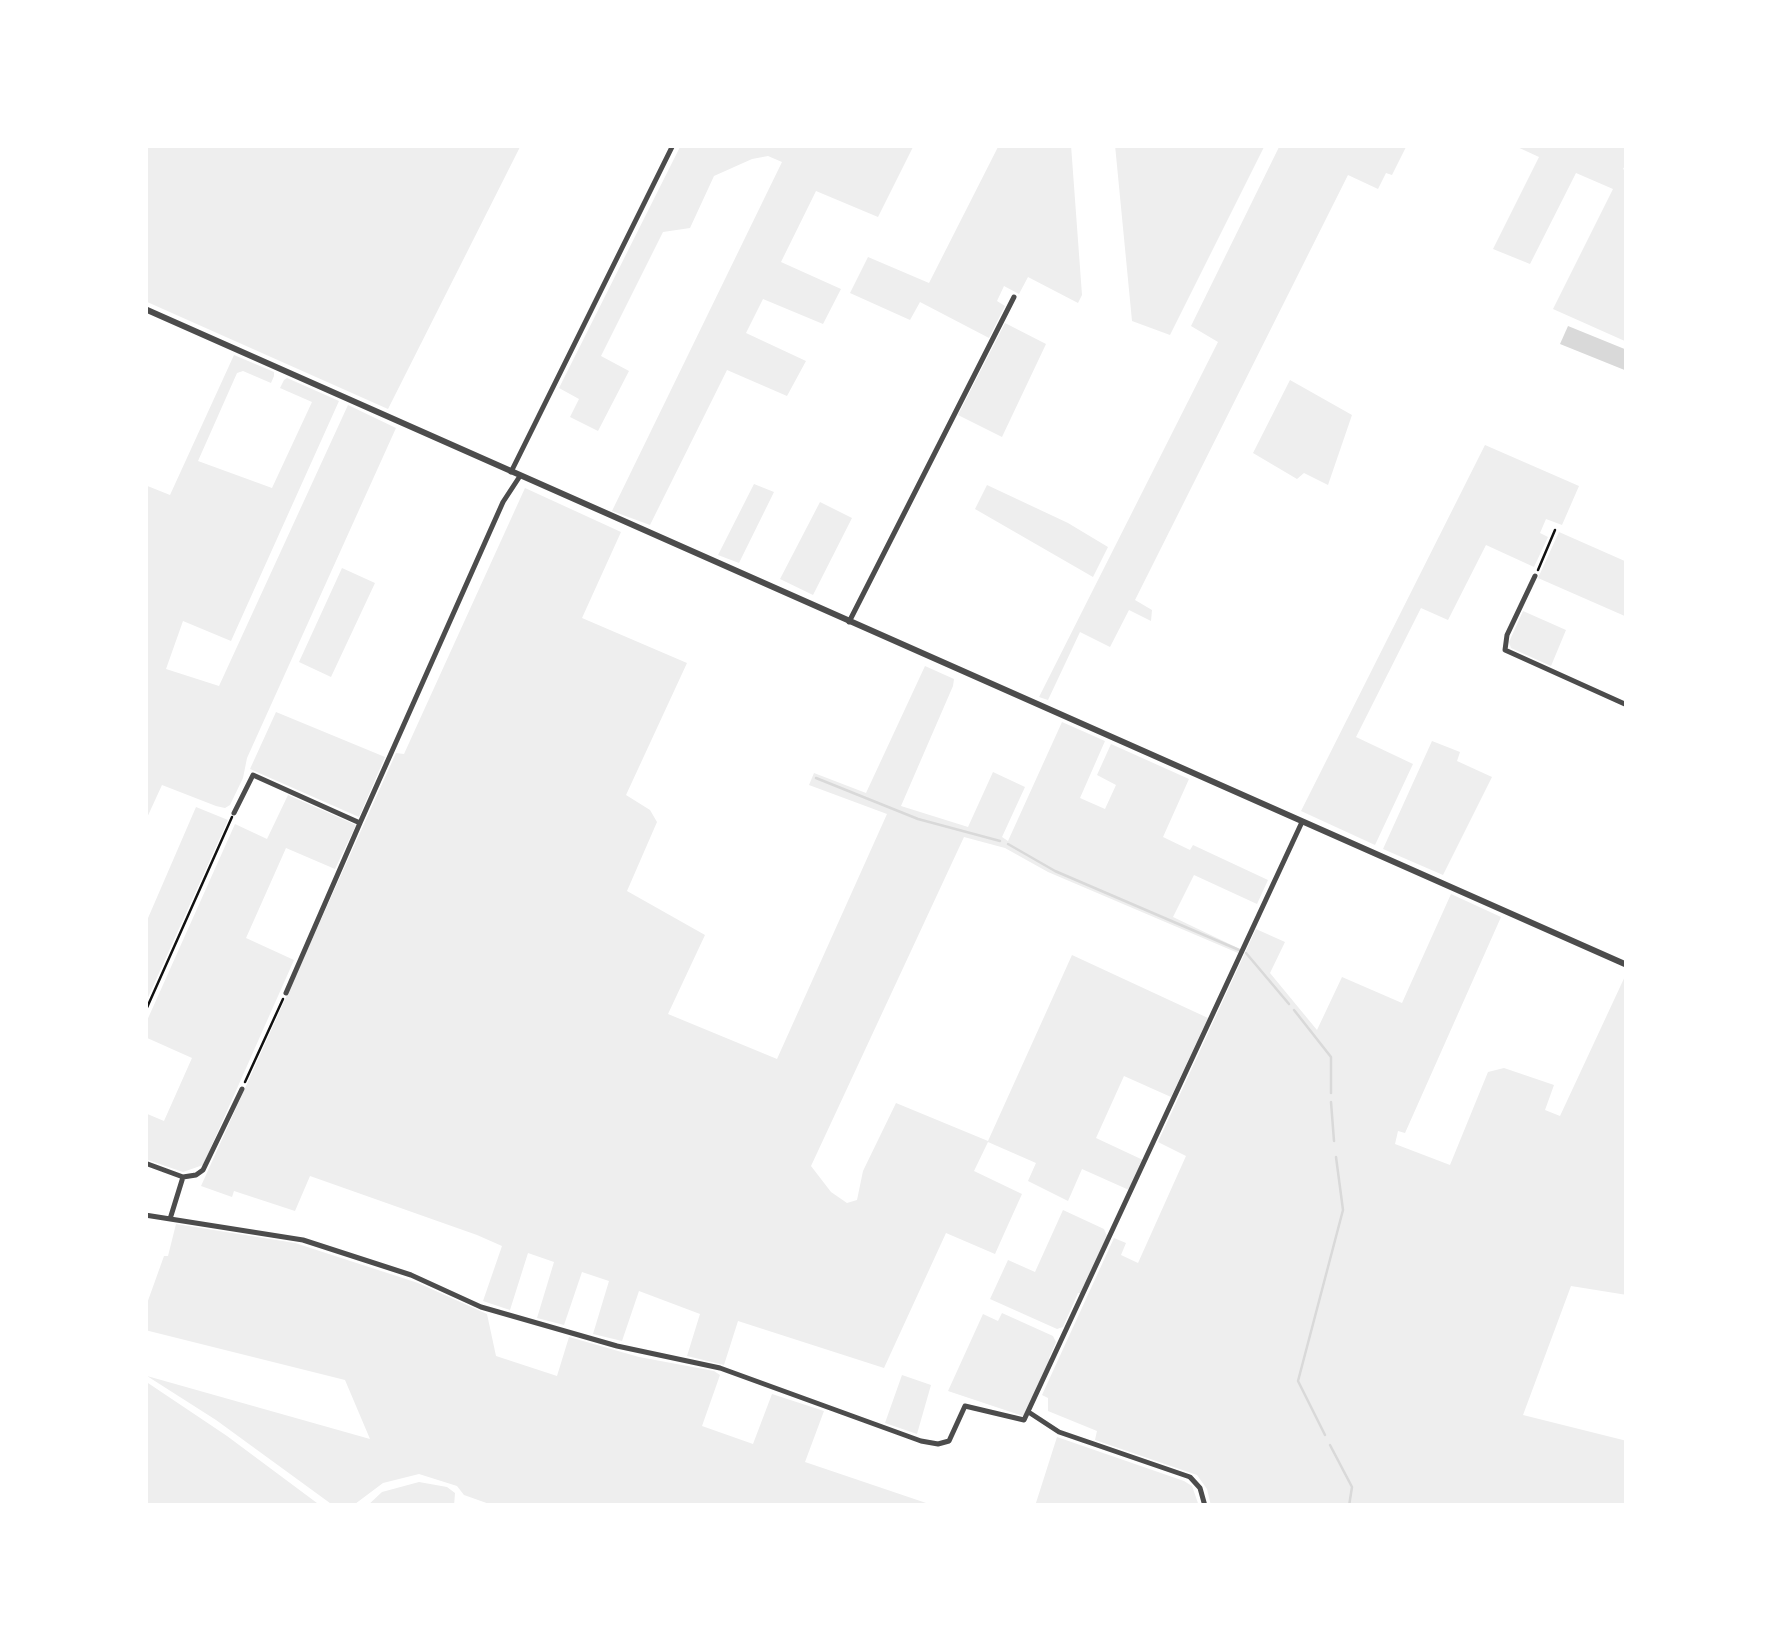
<!DOCTYPE html>
<html>
<head>
<meta charset="utf-8">
<style>
  body { margin:0 }
  #map { position:relative; width:1772px; height:1651px; overflow:hidden; background:#fff; font-family:"Roboto Condensed",sans-serif }
  canvas { display:block }
  .frame { position:absolute; inset:0; border:148px solid #fff; pointer-events:none }
</style>
</head>
<body>
<div id="map">
<canvas width="1772" height="1651"></canvas>
<div class="frame"></div>
</div>
<script>
const c = document.querySelector('canvas').getContext('2d');
c.lineJoin = 'round';
function paint(path, color) {
  c.fillStyle = color;
  c.fill(path, 'evenodd');
}
function shape(rows) {
  const path = new Path2D();
  for (const r of rows) {
    path.moveTo(r[0], r[1]);
    for (let i = 2; i < r.length; i += 2) path.lineTo(r[i], r[i + 1]);
  }
  return path;
}
function strokePath(path, color, width, dash) {
  c.strokeStyle = color;
  c.lineWidth = width;
  c.lineCap = dash ? 'butt' : 'round';
  c.setLineDash(dash || []);
  c.stroke(path);
}
paint(shape([
  [145,145,521,145,388,409,145,301],
  [681,145,914,145,878,217,816,191,781,262,841,289,823,324,763,299,746,333,806,361,787,396,727,370,650,525,612,511,782,162,768,156,752,159,714,176,690,228,663,232,601,356,629,371,598,431,570,417,579,399,559,388],
  [999,145,1071,145,1082,295,1078,303,1028,277,1019,294,1004,286,997,301,1005,306,989,338,920,302,910,320,850,293,868,257,929,283],
  [1115,145,1265,145,1170,335,1132,321],
  [1280,145,1407,145,1392,175,1386,173,1378,189,1348,175,1135,600,1152,610,1151,621,1129,610,1110,647,1080,632,1048,700,1039,697,1218,342,1191,326],
  [1513,145,1627,145,1627,162,1623,169,1627,172,1627,342,1553,309,1613,189,1576,173,1530,264,1493,249,1539,157],
  [1005,323,1046,344,1002,437,958,415],
  [234,355,274,372,274,376,271,383,243,371,237,373,198,461,272,488,312,402,280,388,284,380,287,378,339,401,231,641,183,621,166,669,219,686,348,405,396,428,247,758,243,778,230,805,225,808,216,806,162,785,145,822,145,485,170,495],
  [1290,380,1352,415,1328,485,1304,473,1297,479,1253,453],
  [1485,445,1579,486,1562,525,1546,519,1540,533,1548,537,1534,567,1486,545,1448,620,1421,608,1356,737,1413,764,1375,845,1301,811],
  [754,484,774,492,739,563,718,555],
  [987,485,1068,523,1108,547,1093,577,975,509],
  [525,488,621,532,582,618,687,663,626,795,650,810,657,822,627,891,705,935,668,1014,777,1059,887,814,809,785,814,773,866,793,925,666,954,679,953,686,901,806,968,827,993,772,1025,787,1002,837,1008,841,1062,722,1105,741,1080,798,1105,809,1116,785,1097,775,1111,744,1189,779,1163,837,1190,850,1193,845,1268,880,1257,904,1194,875,1173,917,1240,949,1238,953,1048,872,1005,848,964,837,811,1166,831,1192,847,1203,857,1200,863,1171,896,1103,988,1141,1072,955,1208,1018,1171,1097,1124,1076,1096,1138,1143,1160,1129,1190,1082,1169,1068,1201,1028,1181,1036,1163,988,1142,974,1171,1022,1194,1003,1236,995,1254,946,1233,884,1368,738,1321,724,1365,687,1356,700,1314,639,1291,622,1341,593,1334,609,1281,582,1272,564,1325,537,1318,554,1262,528,1253,510,1310,483,1301,502,1246,477,1235,310,1176,295,1211,234,1191,232,1197,201,1186,396,753,404,754],
  [820,502,852,518,813,595,780,579],
  [1559,532,1627,562,1627,617,1538,578],
  [342,568,375,583,331,677,299,662],
  [1523,611,1566,630,1551,666,1511,648,1509,642],
  [276,712,385,757,359,817,250,769],
  [1432,741,1460,752,1457,761,1492,777,1443,875,1383,849],
  [288,795,356,825,335,869,286,848,246,938,294,960,203,1165,183,1172,145,1159,145,1113,164,1121,192,1058,145,1037,145,1025,235,824,267,839],
  [196,807,228,820,145,1004,145,925],
  [1451,894,1501,917,1405,1133,1398,1131,1395,1144,1450,1165,1488,1072,1504,1068,1554,1085,1545,1110,1560,1116,1627,972,1627,1295,1571,1286,1523,1415,1627,1441,1627,1506,1211,1506,1207,1489,1197,1475,1095,1440,1097,1431,1048,1411,1048,1398,1042,1395,1114,1238,1126,1243,1121,1255,1138,1263,1186,1156,1158,1142,1256,929,1285,942,1270,973,1317,1030,1342,977,1402,1003],
  [1063,1210,1104,1229,1107,1236,1082,1294,1078,1293,1063,1327,1057,1329,990,1299,1008,1260,1035,1272],
  [176,1224,295,1243,418,1283,487,1314,496,1356,557,1376,569,1337,639,1357,714,1371,720,1375,702,1426,753,1444,772,1394,824,1411,805,1462,935,1506,495,1506,464,1495,457,1486,419,1474,383,1483,355,1504,334,1506,216,1420,147,1376,370,1439,345,1380,145,1330,145,1309,164,1256,168,1256],
  [1002,1313,1053,1336,1056,1342,1049,1358,1052,1360,1026,1417,948,1391,983,1314,998,1321],
  [902,1375,931,1385,917,1434,885,1423],
  [145,1381,227,1436,321,1506,145,1506],
  [1057,1437,1184,1481,1192,1486,1199,1506,1035,1506],
  [419,1482,447,1487,455,1493,454,1506,367,1506,382,1492]
]), '#eee');
paint(shape([
  [1568,326,1627,350,1627,371,1560,344]
]), '#d9d9d9');
strokePath(shape([
  [816,778,918,819,1000,841],
  [1008,844,1055,871,1239,950],
  [1246,953,1289,1004],
  [1294,1010,1331,1057,1331,1093],
  [1331,1102,1334,1141],
  [1325,1435,1298,1381,1343,1210,1336,1157],
  [1330,1445,1352,1487,1349,1506]
]), '#d9d9d9', 2.5);
strokePath(shape([
  [1538,570,1555,530],
  [145,1012,232,817],
  [245,1082,283,999]
]), '#111', 2.5);
strokePath(shape([
  [511,472,673,145],
  [1535,576,1507,635,1505,650,1627,705],
  [849,622,1014,297],
  [234,813,253,775,360,823,286,993],
  [360,823,503,502,520,476],
  [145,1163,183,1177,196,1175,203,1170,242,1089],
  [145,1215,303,1240,411,1275,481,1307,617,1346,720,1368,921,1441,938,1444,949,1441,965,1406,1024,1420,1302,822],
  [170,1219,183,1177],
  [1030,1413,1059,1432,1190,1477,1200,1488,1205,1506]
]), '#4c4c4c', 5);
strokePath(shape([
  [145,309,1627,965]
]), '#4c4c4c', 6);
</script>
</body>
</html>
